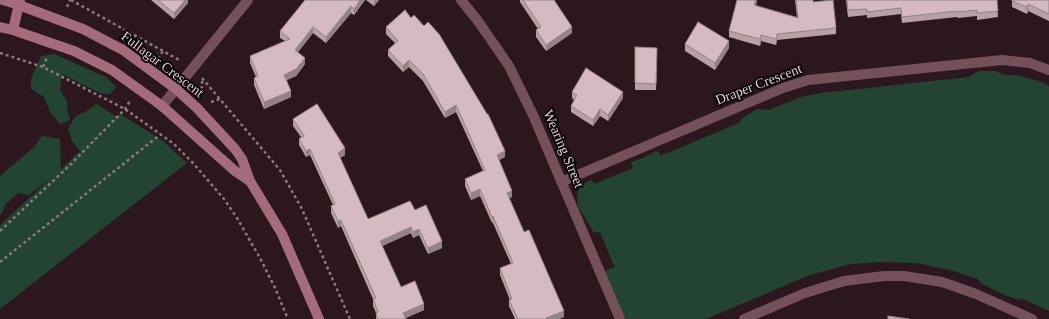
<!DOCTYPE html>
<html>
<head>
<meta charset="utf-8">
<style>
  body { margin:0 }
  canvas { display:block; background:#2b171d }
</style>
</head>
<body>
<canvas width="1049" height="319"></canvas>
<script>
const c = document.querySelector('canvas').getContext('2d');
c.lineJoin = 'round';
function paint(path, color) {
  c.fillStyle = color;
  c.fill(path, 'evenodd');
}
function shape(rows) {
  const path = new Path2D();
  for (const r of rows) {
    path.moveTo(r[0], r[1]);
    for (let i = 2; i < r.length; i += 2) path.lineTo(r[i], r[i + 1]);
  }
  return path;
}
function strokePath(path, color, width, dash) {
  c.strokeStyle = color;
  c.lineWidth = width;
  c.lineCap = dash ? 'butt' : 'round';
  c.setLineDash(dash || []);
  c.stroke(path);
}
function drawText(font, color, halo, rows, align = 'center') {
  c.font = font + ' "Times New Roman",serif';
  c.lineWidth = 4;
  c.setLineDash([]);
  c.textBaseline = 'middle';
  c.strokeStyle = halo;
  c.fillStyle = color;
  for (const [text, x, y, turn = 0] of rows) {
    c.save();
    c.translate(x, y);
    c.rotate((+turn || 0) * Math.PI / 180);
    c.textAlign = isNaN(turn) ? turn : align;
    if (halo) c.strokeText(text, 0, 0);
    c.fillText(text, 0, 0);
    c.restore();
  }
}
paint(shape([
  [54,54,106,77,116,87,110,94,102,94,62,74,60,90,67,101,67,108,70,120,60,124,50,112,44,97,31,89,31,79,41,56],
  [978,71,995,71,1005,75,1017,75,1042,82,1049,86,1049,311,1021,298,1020,300,1004,295,981,283,978,279,950,270,916,263,881,262,851,264,810,275,706,319,626,319,617,304,604,272,611,268,615,268,600,232,594,233,578,206,577,193,581,185,591,180,595,184,633,168,631,162,643,158,656,151,659,152,660,156,739,123,741,119,757,109,769,110,801,97,821,93,969,77],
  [96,104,117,117,120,114,163,141,187,163,0,309,0,225,52,177,29,195,18,193,6,204,0,216,0,176,34,147,42,136,60,139,61,169,80,151,72,141,68,129,75,117,88,110]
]), '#234333');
strokePath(shape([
  [71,0,181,61],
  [67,7,70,0],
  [0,53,43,67,125,109,174,144,193,163,224,199,237,218,260,258,275,288,288,319],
  [158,59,163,51],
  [43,67,47,57],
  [202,78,280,170,302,209,350,319],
  [203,81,201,84,203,93],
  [211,102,220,99],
  [0,231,70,165,125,109,130,101],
  [0,262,161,134]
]), '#8a797e', 2.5, [3, 3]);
strokePath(shape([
  [461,0,478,21,509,66,533,115,620,319],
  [162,106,248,0],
  [561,182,783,88,808,80,1002,60,1030,63,1049,70],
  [744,319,805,293,844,281,884,276,904,276,942,282,976,294,1032,319]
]), '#73505a', 10);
strokePath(shape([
  [3,0,19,5,83,29,123,50,176,89,197,108,235,149,242,159,250,181,282,234,319,319],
  [0,27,13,30,74,51,112,70,162,106,235,171,250,181],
  [13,30,20,0]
]), '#a36b7c', 10);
paint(shape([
  [151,0,188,0,188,3,174,19],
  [365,0,354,15,351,13,326,43,313,33,298,52,305,64,296,76,287,80,291,97,264,109,254,85,254,78,256,77,250,63,250,56,285,41,280,38,280,31],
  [366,0,379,0,374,6],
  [520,0,554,0,572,33,546,51,536,37,536,30,538,29,520,2],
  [757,0,756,6,797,17,795,0,813,0,813,2,836,28,836,34,777,40,776,45,761,41,760,46,729,37,729,31],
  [846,0,997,0,998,17,977,20,977,16,958,18,957,17,902,23,901,14,867,18,867,15,848,17],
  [1049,0,1049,21,1028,11,1027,14,1012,7,1012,1],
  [386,27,505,157,499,160,512,197,509,198,524,232,564,317,559,319,515,319,509,306,509,300,510,300,500,275,500,268,511,264,493,223,492,223,480,196,471,200,465,186,465,179,483,171,456,112,445,118,423,81,409,67,403,72,388,56,388,50,395,43,386,34],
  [685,44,729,48,715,70,685,51],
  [635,47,657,48,656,90,635,90],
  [572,92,623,98,608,121,600,116,593,126,571,112,571,106,574,100,572,98],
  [293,119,345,155,340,158,368,219,415,210,442,248,428,254,419,235,413,238,411,233,382,246,401,287,424,310,405,318,406,319,376,319,376,313,373,306,373,299,341,226,338,228,331,213,331,206,333,205,310,155,306,157,299,145,299,139,301,137,293,126]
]), '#b7a0a6');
paint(shape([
  [185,0,188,0,188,3,174,19,174,13],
  [360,0,365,0,354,15,354,9],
  [374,0,379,0,374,6],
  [756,0,757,0,754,12,754,5],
  [1028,4,1028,11,1027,14,1027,7],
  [351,6,351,13,326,43,326,37],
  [313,27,313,33,295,56,295,50],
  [572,27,572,33,546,51,546,45],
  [777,34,777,40,776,45,776,39],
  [761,35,761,41,760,46,760,39],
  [729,41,729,48,715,70,715,63],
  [305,58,305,64,296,76,284,81,284,75],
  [409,60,409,67,403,72,403,66],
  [291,91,291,97,264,109,264,102],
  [623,92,623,98,608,121,608,115],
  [456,105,456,112,445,118,445,112],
  [600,109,600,116,593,126,593,120],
  [345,148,345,155,338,159,338,153],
  [310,149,310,155,306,157,306,151],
  [505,151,505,157,497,161,497,155],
  [480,189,480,196,471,200,471,193],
  [512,191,512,197,507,199,507,193],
  [493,216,493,223,492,223,492,217],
  [341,220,341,226,338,228,338,221],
  [411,227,411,233,380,247,380,241],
  [419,229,419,235,413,238,413,232],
  [442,241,442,248,428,254,428,248],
  [424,304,424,310,404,319,403,313],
  [564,311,564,317,559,319,546,319,546,318]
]), '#958287');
const building = shape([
  [158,0,185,0,174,13,158,0],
  [305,0,360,0,354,9,351,6,326,37,313,27,295,50,305,58,296,69,284,75,291,91,264,102,254,78,258,76,250,56,290,39,280,31,305,0],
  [523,0,554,0,572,27,546,45,536,30,541,27,523,0],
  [737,0,756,0,754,5,798,18,796,0,813,0,813,2,833,0,836,28,777,34,776,39,761,35,760,39,729,31,737,0],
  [847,0,997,0,998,11,977,13,977,10,958,12,957,11,902,17,901,8,867,12,867,9,848,10,847,0],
  [1012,0,1049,0,1049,14,1028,4,1027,7,1012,1,1012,0],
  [405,10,411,18,414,15,424,26,428,22,439,34,487,114,488,114,505,151,497,155,512,191,507,193,524,232,529,230,564,311,546,318,546,319,518,319,509,300,512,299,500,268,513,263,493,216,492,217,480,189,471,193,465,179,485,170,456,105,445,112,423,74,409,60,403,66,388,50,398,41,386,27,405,10],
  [698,22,729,41,715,63,685,44,698,22],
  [635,47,657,48,656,84,635,83,635,47],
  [586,68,623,92,608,115,600,109,593,120,571,106,577,95,572,92,586,68],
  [317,104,345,148,338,153,368,219,410,201,415,210,426,205,442,241,428,248,419,229,413,232,411,227,380,241,401,287,415,281,424,304,403,313,406,319,378,319,376,313,378,312,373,299,376,298,341,220,338,221,331,206,335,204,310,149,306,151,299,139,304,136,293,119,317,104],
  [888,316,909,319,888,319,888,316]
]);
paint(building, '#d5bac1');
strokePath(building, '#958287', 1);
drawText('14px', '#ddcfd2', '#0d0608', [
  ["Fullagar Crescent",162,65,37],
  ["Draper Crescent",759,85,-21],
  ["Wearing Street",563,149,67]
]);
</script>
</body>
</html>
